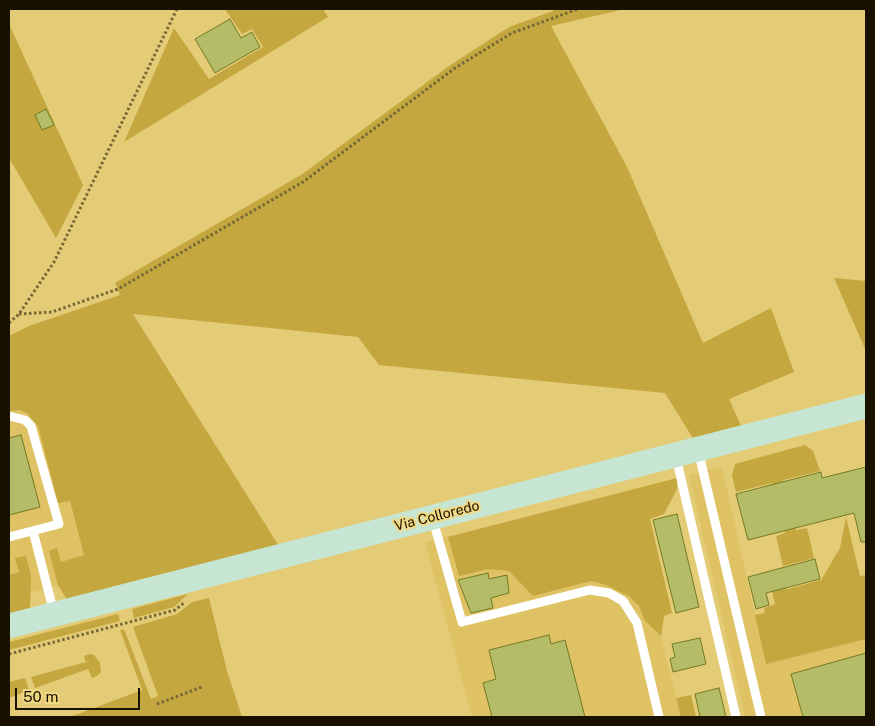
<!DOCTYPE html>
<html>
<head>
<meta charset="utf-8">
<style>
  body { margin:0 }
  #map { position:relative; width:875px; height:726px; overflow:hidden; background:#e4cb76; font-family:"Public Sans",sans-serif }
  canvas { display:block }
  .frame { position:absolute; inset:0; border:10px solid #181100; pointer-events:none }
  .scale { position:absolute; left:15px; top:688px; width:125px; height:22px; box-sizing:border-box; border:2px solid #181100; border-top:0; padding-left:6px; font-size:15px; line-height:18px; white-space:nowrap; color:#181100; -webkit-text-stroke:4px #f1d883; paint-order:stroke }
</style>
</head>
<body>
<div id="map">
<canvas width="875" height="726"></canvas>
<div class="frame"></div>
<div class="scale">50 m</div>
</div>
<script>
const c = document.querySelector('canvas').getContext('2d');
c.lineJoin = 'round';
function paint(path, color) {
  c.fillStyle = color;
  c.fill(path, 'evenodd');
}
function shape(rows) {
  const path = new Path2D();
  for (const r of rows) {
    path.moveTo(r[0], r[1]);
    for (let i = 2; i < r.length; i += 2) path.lineTo(r[i], r[i + 1]);
  }
  return path;
}
function strokePath(path, color, width, dash) {
  c.strokeStyle = color;
  c.lineWidth = width;
  c.lineCap = dash ? 'butt' : 'round';
  c.setLineDash(dash || []);
  c.stroke(path);
}
function drawText(font, color, halo, rows, align = 'center') {
  c.font = font + ' "Public Sans",sans-serif';
  c.lineWidth = 4;
  c.setLineDash([]);
  c.textBaseline = 'middle';
  c.strokeStyle = halo;
  c.fillStyle = color;
  for (const [text, x, y, turn = 0] of rows) {
    c.save();
    c.translate(x, y);
    c.rotate((+turn || 0) * Math.PI / 180);
    c.textAlign = isNaN(turn) ? turn : align;
    if (halo) c.strokeText(text, 0, 0);
    c.fillText(text, 0, 0);
    c.restore();
  }
}
paint(shape([
  [30,349,90,577,9,598,9,361],
  [722,467,766,664,866,639,866,717,745,717,689,475],
  [625,492,681,717,472,717,425,542]
]), '#dec264');
paint(shape([
  [225,9,323,9,328,17,124,142,174,28,209,79,263,47,252,29,242,34],
  [558,9,625,9,551,26,627,167,703,343,771,308,794,372,729,399,742,428,694,440,665,393,379,365,358,337,133,314,279,546,67,600,58,585,49,551,57,548,61,562,84,555,70,501,58,503,38,426,27,413,20,410,9,411,9,336,29,326,120,295,115,283,301,175,449,66,509,27],
  [9,24,83,185,56,238,9,158],
  [834,278,866,281,866,351],
  [805,445,813,451,820,471,783,480,796,530,807,528,814,558,783,566,776,536,785,533,772,483,736,492,732,475,735,464],
  [677,478,677,489,664,514,650,519,672,613,664,616,661,636,645,621,639,606,629,596,603,584,591,581,533,596,509,571,488,569,459,576,448,537],
  [846,517,860,576,866,575,866,639,766,664,755,615,765,613,764,608,775,604,770,584,788,589,821,580,840,548],
  [26,556,31,575,30,610,9,616,9,575,19,572,15,558],
  [188,594,174,607,134,618,132,609],
  [209,598,227,671,242,717,70,717,142,690,120,630,124,629,151,699,158,696,133,627,177,614,192,602],
  [118,614,120,621,9,650,9,642],
  [89,654,94,655,100,663,101,672,97,676,92,678,88,669,35,688,31,677,86,662,84,656],
  [25,678,29,690,9,698,9,682],
  [691,695,696,717,681,717,676,698]
]), '#c4a73f');
const building = shape([
  [230,19,241,38,252,32,260,47,215,73,195,39,230,19],
  [46,109,54,125,42,130,35,115,46,109],
  [21,435,40,507,9,515,9,438,21,435],
  [866,467,866,542,861,542,854,513,748,540,736,494,821,472,822,478,866,467],
  [677,514,699,607,676,613,653,520,677,514],
  [815,559,820,579,766,593,769,605,756,609,748,577,815,559],
  [488,573,489,579,507,575,509,593,491,598,493,608,471,613,458,580,488,573],
  [549,635,551,644,565,640,585,717,492,717,483,683,496,679,489,650,549,635],
  [700,638,706,664,673,672,670,659,675,657,672,644,700,638],
  [866,653,866,717,803,717,791,674,866,653],
  [719,688,726,717,700,717,695,694,719,688]
]);
paint(building, '#b4bc68');
strokePath(building, '#747a23', 1);
strokePath(shape([
  [19,314,52,312,118,289,303,182,455,68,512,33,578,9],
  [9,323,19,314,54,262,177,9],
  [9,654,175,610,185,602],
  [157,704,202,687]
]), '#776837', 3, [2.5, 2.5]);
strokePath(shape([
  [9,416,25,420,31,426,59,524,9,537],
  [698,450,761,717],
  [676,457,736,717],
  [433,520,462,622,590,590,609,593,623,601,637,623,659,717],
  [33,531,54,613]
]), '#fff', 9);
strokePath(shape([
  [9,626,866,406]
]), '#c6e6d3', 25);
drawText('14px', '#181100', '#f1d883', [
  ["Via Colloredo",437,516,-14]
]);
</script>
</body>
</html>
